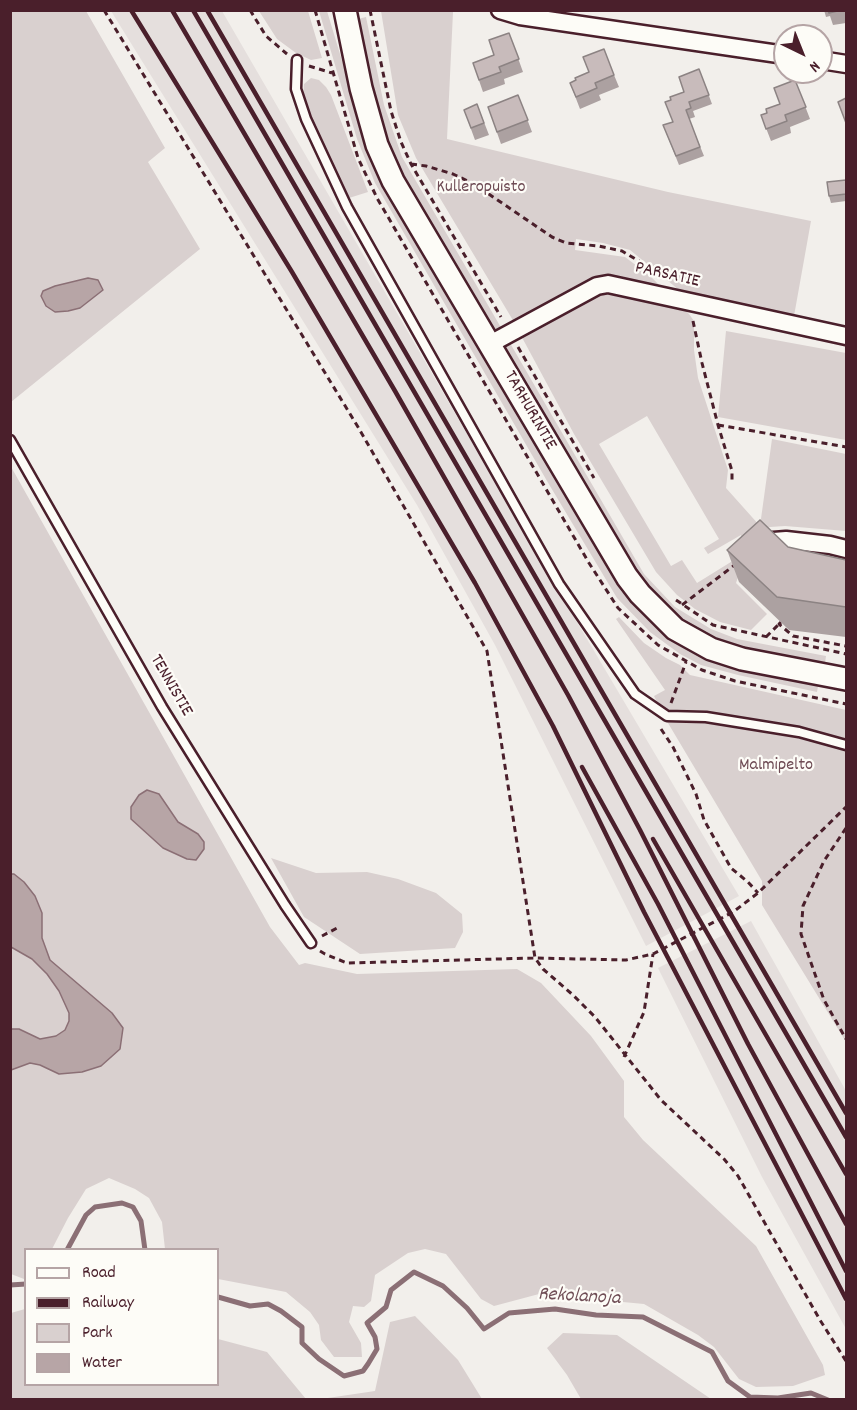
<!DOCTYPE html>
<html>
<head>
<meta charset="utf-8">
<style>
  body { margin:0 }
  #map { position:relative; width:857px; height:1410px; overflow:hidden; background:#f2efeb; font-family:Dekko,sans-serif }
  canvas { display:block }
  .frame { position:absolute; inset:0; border:12px solid #4a1f2b; pointer-events:none }
  .legend { position:absolute; left:24px; top:1248px; width:195px; height:138px; box-sizing:border-box; background:#fdfcf7; border:2px solid #b5a4a5; margin:0; padding:8px 10px; list-style:none; font-size:18px; color:#4a1f2b }
  .legend li { display:flex; align-items:center; gap:12px; height:30px }
  .legend b { width:30px; border:2px solid #b5a4a5 }
  .north { position:absolute; left:773px; top:24px; width:60px; height:60px; box-sizing:border-box; background:#fdfcf7; border:2px solid #b5a4a5; border-radius:50%; rotate:137deg; font-size:16px; font-weight:700; line-height:24px; text-align:center; color:#4a1f2b }
  .north::after { content:''; display:block; margin:auto; width:21px; height:27px; background:#4a1f2b; clip-path:polygon(50% 0,100% 100%,50% 72%,0 100%) }
</style>
</head>
<body>
<div id="map">
<canvas width="857" height="1410"></canvas>
<div class="frame"></div>
<ul class="legend">
<li><b style="height:8px;background:#fdfcf7"></b>Road</li>
<li><b style="height:8px;background:#4a1f2b"></b>Railway</li>
<li><b style="height:16px;background:#d9d0cf"></b>Park</li>
<li><b style="height:16px;background:#b7a5a6"></b>Water</li>
</ul>
<div class="north">N</div>
</div>
<script>
const c = document.querySelector('canvas').getContext('2d');
c.lineJoin = 'round';
function paint(path, color) {
  c.fillStyle = color;
  c.fill(path, 'evenodd');
}
function shape(rows) {
  const path = new Path2D();
  for (const r of rows) {
    path.moveTo(r[0], r[1]);
    for (let i = 2; i < r.length; i += 2) path.lineTo(r[i], r[i + 1]);
  }
  return path;
}
function strokePath(path, color, width, dash) {
  c.strokeStyle = color;
  c.lineWidth = width;
  c.lineCap = dash ? 'butt' : 'round';
  c.setLineDash(dash || []);
  c.stroke(path);
}
function drawText(font, color, halo, rows, align = 'center') {
  c.font = font + ' Dekko,sans-serif';
  c.lineWidth = 4.5;
  c.setLineDash([]);
  c.textBaseline = 'middle';
  c.strokeStyle = halo;
  c.fillStyle = color;
  for (const [text, x, y, turn = 0] of rows) {
    c.save();
    c.translate(x, y);
    c.rotate((+turn || 0) * Math.PI / 180);
    c.textAlign = isNaN(turn) ? turn : align;
    if (halo) c.strokeText(text, 0, 0);
    c.fillText(text, 0, 0);
    c.restore();
  }
}
paint(shape([
  [111,11,222,11,532,546,739,896,646,946,495,645,417,505],
  [751,921,846,1091,846,1329,762,1177,658,968]
]), '#e5dfdd');
paint(shape([
  [451,10,453,12,447,139,668,192,811,221,794,316,729,318,710,316,701,311,673,285,630,250,603,243,576,239,575,250,625,257,649,275,689,314,694,321,694,350,698,378,728,470,726,488,760,526,772,439,846,454,846,531,785,526,770,527,742,543,741,535,708,554,704,548,719,539,647,416,599,444,671,566,682,560,697,583,747,552,736,583,767,614,751,630,720,622,695,609,677,595,656,572,574,434,511,317,416,158,398,115,381,11],
  [11,11,86,11,165,148,148,162,200,249,11,402],
  [259,11,308,11,322,58,311,60,296,53,277,39],
  [319,11,327,11,369,150,501,386,621,591,647,619,689,650,717,662,818,686,817,692,738,675,701,665,680,654,650,632,617,598,547,481,375,183,357,139],
  [366,17,384,105,402,157,644,574,675,607,711,629,737,639,826,656,825,663,753,651,711,637,667,610,628,563,399,171,382,127,371,87,358,19],
  [311,78,319,80,326,87,331,95,368,192,349,198,336,175,303,99,304,84],
  [726,331,846,353,846,440,718,417],
  [10,465,270,927,299,965,305,963,357,974,517,969,541,983,591,1036,624,1081,624,1117,643,1140,756,1246,823,1365,825,1375,793,1386,756,1387,739,1379,714,1347,698,1335,644,1304,539,1294,494,1306,481,1299,446,1254,425,1249,408,1253,375,1275,371,1301,364,1307,353,1306,349,1322,361,1343,362,1357,334,1357,321,1340,319,1325,310,1312,286,1292,218,1279,218,1250,165,1249,162,1222,149,1198,135,1189,109,1178,86,1189,68,1218,52,1249,26,1250,25,1278,24,1279,11,1274],
  [619,617,644,643,666,658,680,665,690,675,846,710,846,1042,762,905,762,881,665,718,654,696,665,690,616,619],
  [271,858,316,873,367,872,398,879,436,893,462,914,463,932,455,948,360,954,304,917],
  [25,1309,26,1384,218,1384,218,1339,267,1352,306,1399,11,1399,11,1313],
  [415,1316,458,1360,482,1399,321,1399,375,1391,390,1322],
  [563,1333,617,1335,711,1399,581,1399,567,1375,547,1348]
]), '#d9d0cf');
const water = shape([
  [88,278,98,280,103,290,80,308,68,311,55,312,46,306,41,296,43,291,55,286,88,278],
  [147,790,159,794,178,822,198,834,204,842,204,849,196,860,187,859,163,848,131,819,131,807,139,795,147,790],
  [11,874,14,874,24,882,35,896,42,913,42,938,50,960,112,1013,123,1028,120,1049,101,1066,82,1072,59,1074,40,1065,30,1063,11,1070,11,1029,19,1029,40,1039,56,1036,65,1030,69,1021,69,1013,59,991,47,974,32,959,11,947,11,874]
]);
paint(water, '#b7a5a6');
strokePath(water, '#8b6f75', 1.5);
strokePath(shape([
  [67,1250,86,1215,95,1207,122,1203,133,1207,141,1221,145,1250],
  [10,1285,26,1284],
  [218,1297,250,1306,268,1304,281,1311,302,1327,302,1343,319,1359,344,1376,363,1371,368,1364,377,1349,375,1337,367,1323,386,1307,391,1290,414,1272,443,1286,467,1308,484,1329,509,1313,555,1309,596,1315,643,1317,712,1352,728,1381,750,1397,778,1398,811,1393,828,1400]
]), '#8b6f75', 5);
const service = shape([
  [297,60,296,89,306,119,347,207,559,584,635,694,667,716,706,717,799,732,846,745],
  [10,440,162,707,285,905,311,943]
]);
const minor = shape([
  [500,10,520,16,785,55],
  [821,60,846,64],
  [490,344,597,286,608,284,846,336],
  [761,542,786,540,830,545,846,549]
]);
const tertiary = shape([
  [345,10,361,88,377,145,393,181,627,577,640,594,675,629,711,649,742,659,846,679]
]);
strokePath(service, '#4a1f2b', 13);
strokePath(minor, '#4a1f2b', 21);
strokePath(tertiary, '#4a1f2b', 26);
strokePath(shape([
  [104,10,358,427,487,651,535,958,543,969,573,995,595,1017,661,1100,724,1159,738,1176,820,1320,846,1361],
  [250,10,266,36,287,54],
  [315,10,358,158,377,198,589,563,618,608,658,645,702,670,735,681,846,704],
  [370,10,391,111,401,142,411,164,501,317],
  [309,66,332,73],
  [411,164,426,166,453,174,474,184,552,237,566,243,599,246,622,251,642,263,655,275],
  [693,321,702,363,718,425,732,471,732,482],
  [518,347,594,478],
  [718,425,846,447],
  [676,600,713,625,846,654],
  [682,605,736,564],
  [781,622,779,624,793,636,846,646],
  [766,637,779,624],
  [671,703,686,662],
  [661,729,673,747,696,794,704,820,731,868,748,882,758,893],
  [846,828,824,861,803,906,801,934,824,1000,846,1039],
  [322,936,339,927],
  [320,951,325,954,347,963,535,958,626,960,653,954,733,912,758,893,846,807],
  [624,1057,644,1012,653,954]
]), '#4a1f2b', 3, [6, 4.5]);
strokePath(service, '#fdfcf7', 8);
strokePath(minor, '#fdfcf7', 16);
strokePath(tertiary, '#fdfcf7', 21);
strokePath(shape([
  [131,10,292,272,475,583,553,726,644,912,846,1299],
  [172,10,395,391,568,695,640,830,748,1044,846,1224],
  [193,10,846,1137],
  [207,10,846,1113],
  [582,767,658,904,846,1271],
  [653,839,846,1174]
]), '#4a1f2b', 4.5);
paint(shape([
  [824,10,846,10,846,23,833,25,830,16,826,17],
  [509,33,523,72,504,79,505,84,483,92,473,63,494,55],
  [583,57,614,75,619,87,599,95,601,100,580,109,570,83,589,72],
  [699,69,712,104,693,111,695,117,689,119,704,156,679,165,663,125,673,122,671,100,684,92],
  [795,80,810,119,790,127,791,133,771,141,761,115,767,113,779,104],
  [518,95,532,132,501,144,488,107],
  [477,104,489,135,475,140,464,110],
  [846,180,846,201,831,203,829,196],
  [788,547,846,560,846,637,789,630,739,582,727,550]
]), '#aca1a1');
const building = shape([
  [828,10,842,10,829,13,828,10],
  [509,33,519,59,499,67,501,72,479,80,473,63,494,55,489,40,509,33],
  [604,49,614,75,595,83,597,88,576,97,570,83,576,80,575,78,589,72,583,57,604,49],
  [699,69,709,95,689,102,691,108,686,110,700,147,676,156,663,125,673,122,665,102,671,100,670,97,684,92,679,77,699,69],
  [795,80,806,107,785,115,787,121,766,129,761,115,767,113,766,109,780,104,774,88,795,80],
  [518,95,528,120,497,132,488,107,518,95],
  [846,98,846,123,838,102,846,98],
  [477,104,484,123,471,128,464,110,477,104],
  [846,180,846,194,829,196,827,182,846,180],
  [760,520,788,547,846,560,846,607,777,597,727,550,760,520]
]);
paint(building, '#c8bbbb');
strokePath(building, '#8c8383', 1.5);
drawText('18px', '#6e4b54', '#fdfcf7', [
  ["Kulleropuisto",481,189],
  ["Malmipelto",776,767]
]);
drawText('18px', '#4a1f2b', '#fdfcf7', [
  ["PARSATIE",667,276,13],
  ["TARHURINTIE",529,411,60],
  ["TENNISTIE",170,686,60]
]);
drawText('italic 20px', '#704e56', '#fdfcf7', [
  ["Rekolanoja",579,1298,3]
]);
</script>
</body>
</html>
